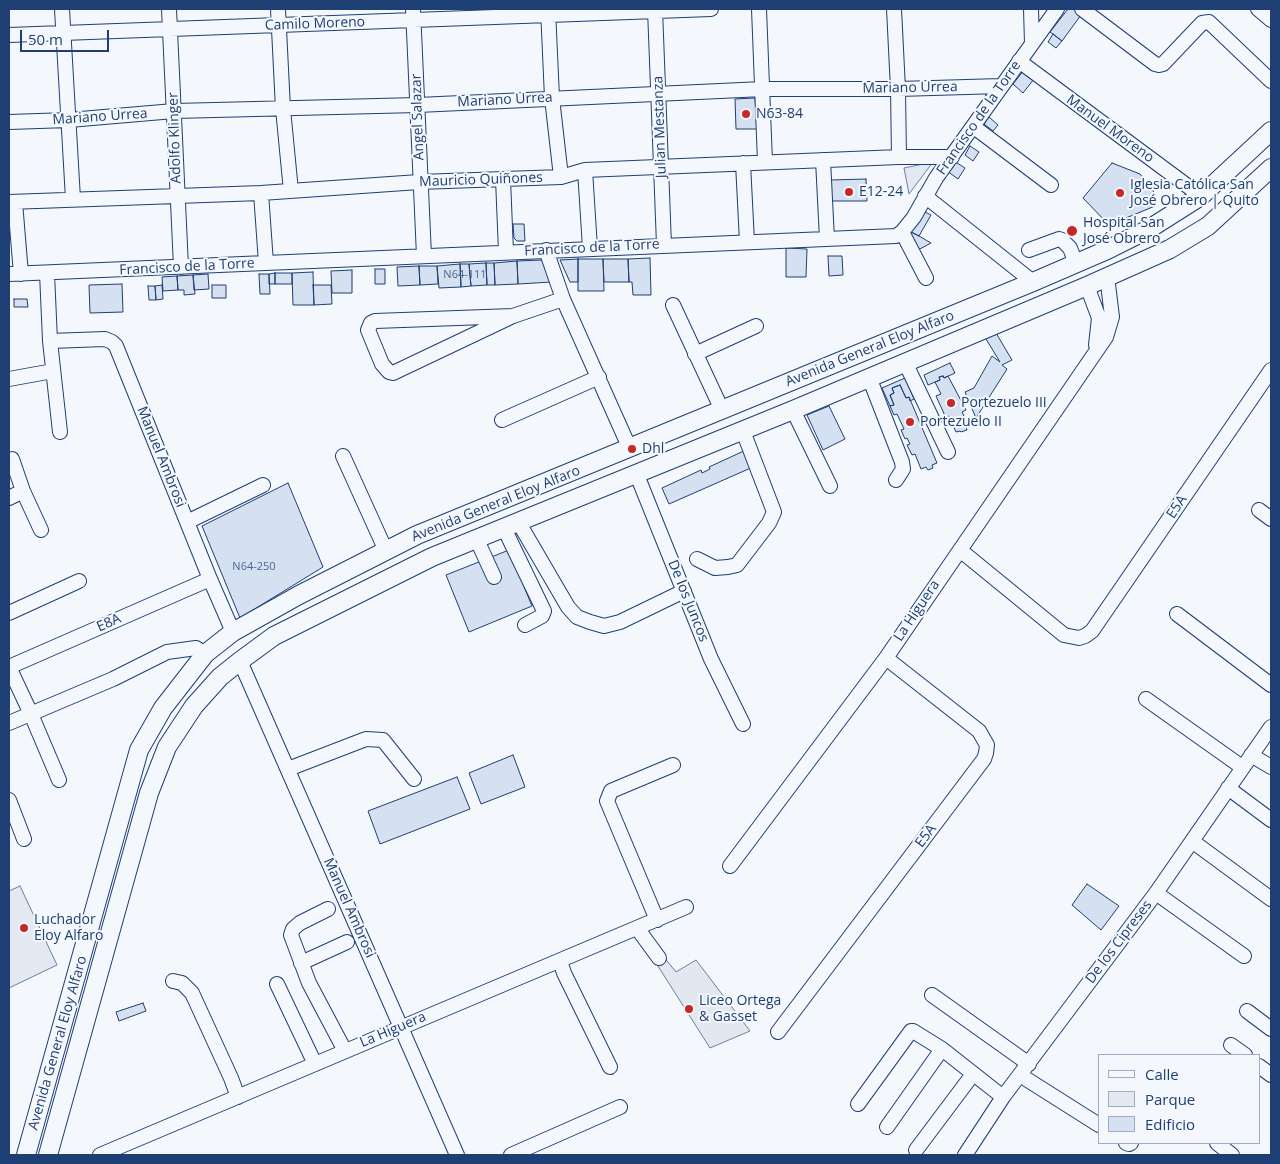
<!DOCTYPE html>
<html>
<head>
<meta charset="utf-8">
<style>
  body { margin:0 }
  #map { position:relative; width:1280px; height:1164px; overflow:hidden; background:#f4f7fb; font-family:"Open Sans",sans-serif }
  canvas { display:block }
  .frame { position:absolute; inset:0; border:10px solid #1d3f73; pointer-events:none }
  .legend { position:absolute; left:1098px; top:1054px; width:162px; height:90px; box-sizing:border-box; background:#f4f7fb; border:1px solid #9eadc5; margin:0; padding:6px 9px; list-style:none; font-size:15px; color:#1d3f73 }
  .legend li { display:flex; align-items:center; gap:10px; height:25px }
  .legend b { width:25px; border:1px solid #9eadc5 }
  .scale { position:absolute; left:20px; top:30px; width:89px; height:22px; box-sizing:border-box; border:2px solid #1d3f73; border-top:0; padding-left:6px; font-size:15px; line-height:18px; white-space:nowrap; color:#1d3f73; -webkit-text-stroke:4px #f4f7fb; paint-order:stroke }
</style>
</head>
<body>
<div id="map">
<canvas width="1280" height="1164"></canvas>
<div class="frame"></div>
<ul class="legend">
<li><b style="height:6px;background:#f4f7fb"></b>Calle</li>
<li><b style="height:14px;background:#e3e9f0"></b>Parque</li>
<li><b style="height:14px;background:#d5e0f0"></b>Edificio</li>
</ul>
<div class="scale">50 m</div>
</div>
<script>
const c = document.querySelector('canvas').getContext('2d');
c.lineJoin = 'round';
function paint(path, color) {
  c.fillStyle = color;
  c.fill(path, 'evenodd');
}
function shape(rows) {
  const path = new Path2D();
  for (const r of rows) {
    path.moveTo(r[0], r[1]);
    for (let i = 2; i < r.length; i += 2) path.lineTo(r[i], r[i + 1]);
  }
  return path;
}
function strokePath(path, color, width, dash) {
  c.strokeStyle = color;
  c.lineWidth = width;
  c.lineCap = dash ? 'butt' : 'round';
  c.setLineDash(dash || []);
  c.stroke(path);
}
function drawText(font, color, halo, rows, align = 'center') {
  c.font = font + ' "Open Sans",sans-serif';
  c.lineWidth = 4;
  c.setLineDash([]);
  c.textBaseline = 'middle';
  c.strokeStyle = halo;
  c.fillStyle = color;
  for (const [text, x, y, turn = 0] of rows) {
    c.save();
    c.translate(x, y);
    c.rotate((+turn || 0) * Math.PI / 180);
    c.textAlign = isNaN(turn) ? turn : align;
    if (halo) c.strokeText(text, 0, 0);
    c.fillText(text, 0, 0);
    c.restore();
  }
}
const green = shape([
  [933,162,909,194,904,168,933,162],
  [20,886,57,965,9,988,9,891,20,886]
]);
paint(green, '#e3e9f0');
strokePath(green, '#687fa3', 1);
const parking = shape([
  [663,956,676,972,696,960,750,1031,710,1048,656,963,663,956]
]);
paint(parking, '#e3e8f0');
strokePath(parking, '#687fa3', 1);
const building = shape([
  [1068,9,1073,9,1081,15,1062,41,1050,32,1068,9],
  [1053,34,1062,41,1056,48,1048,42,1053,34],
  [1024,70,1034,79,1023,93,1013,84,1024,70],
  [755,98,757,129,736,129,735,99,755,98],
  [989,117,998,125,993,131,984,124,989,117],
  [970,146,979,152,973,161,965,155,970,146],
  [954,161,965,168,958,179,947,171,954,161],
  [1112,163,1140,174,1153,189,1155,206,1109,225,1083,198,1112,163],
  [866,179,867,201,831,201,830,180,866,179],
  [923,211,931,215,919,236,911,232,923,211],
  [513,224,524,224,525,241,517,241,514,238,513,224],
  [911,232,919,236,931,243,918,250,909,236,911,232],
  [786,248,807,249,806,277,786,277,786,248],
  [828,256,842,256,843,275,829,276,828,256],
  [650,258,651,295,633,295,632,282,629,282,628,259,650,258],
  [578,259,578,282,570,282,560,260,578,259],
  [578,259,603,259,604,291,578,291,578,259],
  [603,259,628,259,629,282,604,282,603,259],
  [543,260,552,282,518,284,517,261,543,260],
  [517,261,518,284,495,285,494,263,517,261],
  [486,263,494,263,495,285,487,285,486,263],
  [486,263,487,285,471,286,469,264,486,263],
  [460,264,461,287,439,288,437,266,460,264],
  [460,264,469,264,471,286,461,287,460,264],
  [419,266,420,285,398,286,397,267,419,266],
  [419,266,437,266,438,284,420,285,419,266],
  [375,269,385,269,385,284,375,284,375,269],
  [352,270,352,293,332,293,331,271,352,270],
  [313,272,314,305,293,305,292,273,313,272],
  [275,273,275,284,269,284,269,274,275,273],
  [275,273,292,273,292,284,275,284,275,273],
  [208,274,209,289,194,290,193,275,208,274],
  [259,274,269,274,270,294,260,294,259,274],
  [193,275,195,294,184,295,184,290,178,290,177,276,193,275],
  [177,276,178,290,163,291,162,277,177,276],
  [122,284,123,312,90,313,89,285,122,284],
  [162,285,163,299,156,300,155,286,162,285],
  [212,285,226,285,226,298,212,298,212,285],
  [313,285,331,285,332,304,314,305,313,285],
  [148,286,155,286,156,300,149,300,148,286],
  [14,299,27,299,28,307,14,307,14,299],
  [996,333,1012,360,1002,365,1007,369,976,418,965,392,974,388,992,356,1000,362,986,339,996,333],
  [950,363,955,373,944,378,943,376,939,377,940,380,928,385,924,375,950,363],
  [943,376,944,378,948,376,966,410,962,412,969,426,966,427,967,430,961,432,960,431,956,432,949,416,946,418,936,396,941,394,935,382,940,380,939,377,943,376],
  [905,378,914,399,910,401,909,397,906,398,900,385,892,388,894,393,890,395,894,405,890,406,882,388,905,378],
  [900,385,906,398,909,397,937,463,932,465,933,468,928,470,926,467,921,469,915,454,912,455,907,445,910,444,907,438,905,439,901,430,904,429,897,414,894,415,890,406,894,405,890,395,894,393,892,388,900,385],
  [829,406,845,439,823,450,807,415,829,406],
  [746,450,753,467,669,504,662,488,701,470,702,473,710,469,709,467,746,450],
  [288,483,323,567,240,618,202,526,288,483],
  [509,550,532,606,469,632,446,575,509,550],
  [513,755,525,787,481,804,469,773,513,755],
  [457,777,470,809,380,844,368,811,457,777],
  [1087,884,1119,906,1101,930,1072,905,1087,884],
  [143,1003,146,1011,119,1021,116,1012,143,1003]
]);
paint(building, '#d5e0f0');
strokePath(building, '#1d3f73', 1);
const minor = shape([
  [62,9,73,199],
  [169,9,181,267],
  [278,9,283,109,291,191],
  [413,9,424,256],
  [548,9,552,98,561,177],
  [655,9,664,245],
  [759,9,765,162],
  [894,9,898,89,899,157],
  [1031,9,1032,43],
  [1082,9,1155,64,1159,65,1163,64,1202,23,1209,22,1271,81],
  [1258,9,1271,20],
  [9,35,711,9],
  [1019,61,1201,196],
  [9,122,69,120,174,111,418,105,763,89,898,89,1001,86],
  [974,127,1051,185],
  [823,160,827,239],
  [743,163,747,242],
  [585,170,590,248],
  [503,179,506,252],
  [261,193,266,263],
  [925,196,1033,282],
  [9,202,261,193,419,182,561,177,585,170,899,157,952,157],
  [15,202,21,274],
  [902,232,926,278],
  [546,250,563,299,630,449],
  [1029,250,1059,239,1062,240,1070,248,1076,264],
  [47,273,50,341,60,432],
  [9,274,896,236,902,232,914,217,936,178,1057,9],
  [1087,286,1099,318,1096,345],
  [673,305,722,410],
  [513,316,375,321,371,323,368,330,382,364,389,372,393,373,513,316,563,299],
  [50,341,105,339,112,342,116,346,210,579,233,632],
  [695,354,756,326],
  [905,362,948,452],
  [869,377,902,462,903,469,896,480],
  [9,379,53,371],
  [793,410,830,486],
  [502,420,599,377],
  [343,456,386,551],
  [12,459,23,491,41,530],
  [637,475,711,659,743,724],
  [9,498,23,491],
  [1259,510,1271,519],
  [187,522,263,485],
  [519,523,568,607,577,617,590,622,604,626,620,622,684,591],
  [504,528,544,611,542,616,525,625],
  [477,540,494,577],
  [960,550,1064,635,1079,638,1085,636,1092,631,1271,370],
  [697,559,715,568,728,567,737,565,769,523,774,512,743,431],
  [9,613,79,581],
  [1177,614,1271,685],
  [240,661,457,1155],
  [9,667,210,579],
  [9,667,31,714,59,780],
  [1146,699,1242,767],
  [9,723,113,679,167,652,196,648,205,654],
  [1251,755,1271,767],
  [288,769,366,739,383,740,414,779],
  [1228,788,1271,820],
  [9,800,24,839],
  [1192,841,1271,899],
  [730,866,886,658,1106,337,1112,317,1107,276],
  [1156,893,1244,956],
  [328,909,300,923,293,929,291,935,309,983,345,1051],
  [657,920,607,801,611,791,673,765],
  [637,928,659,958],
  [560,961,564,973,610,1067],
  [301,963,347,942],
  [173,981,182,983,192,993,231,1078,238,1097],
  [277,984,315,1064],
  [932,995,1029,1064],
  [1247,1011,1271,1029],
  [778,1032,984,759,986,753,987,745,979,731,886,658],
  [1231,1045,1245,1055],
  [1259,1066,1271,1075],
  [1020,1075,1099,1125],
  [858,1104,911,1031,913,1031,942,1049,1003,1097],
  [887,1127,942,1049],
  [1126,1143,1129,1144,1131,1143],
  [1217,1143,1232,1155],
  [916,1150,973,1074],
  [100,1155,686,907],
  [511,1155,620,1107],
  [965,1155,1003,1097,1156,893,1271,727]
]);
const major = shape([
  [26,1155,139,750,163,708,205,654,233,632,299,595,417,535,1033,282,1107,250,1149,229,1201,196,1271,131],
  [48,1155,149,793,167,747,194,706,220,677,240,661,274,636,432,557,793,410,1087,286,1170,249,1208,226,1271,168]
]);
strokePath(minor, '#1d3f73', 16);
strokePath(major, '#1d3f73', 20);
strokePath(minor, '#f4f7fb', 14);
strokePath(major, '#f4f7fb', 18);
for (const [x, y, r, color] of [
  [746,114,5,"#c62828"],
  [849,192,5,"#c62828"],
  [1120,193,5,"#c62828"],
  [1072,231,6,"#c62828"],
  [951,403,5,"#c62828"],
  [910,422,5,"#c62828"],
  [632,449,5,"#c62828"],
  [24,928,5,"#c62828"],
  [689,1009,5,"#c62828"]
]) {
  const dot = new Path2D();
  dot.arc(x, y, r, 0, 2 * Math.PI);
  c.fillStyle = color;
  c.fill(dot);
  strokePath(dot, '#f4f7fb', 2);
}
drawText('11px', '#4b6792', null, [
  ["N64-111",465,275],
  ["N64-250",254,567]
]);
drawText('14px', '#1d3f73', '#f4f7fb', [
  ["Camilo Moreno",315,24,-2],
  ["Mariano Urrea",910,88,-1],
  ["Mariano Urrea",505,100,-3],
  ["Mariano Urrea",100,117,-4],
  ["Angel Salazar",418,117,-92],
  ["Francisco de la Torre",979,118,-55],
  ["Julian Mestanza",660,127,-92],
  ["Manuel Moreno",1110,129,36],
  ["Adolfo Klinger",175,138,-92],
  ["Mauricio Quiñones",481,180,-2],
  ["Francisco de la Torre",592,248,-3],
  ["Francisco de la Torre",187,267,-3],
  ["Avenida General Eloy Alfaro",870,349,-22],
  ["Manuel Ambrosi",161,457,68],
  ["Avenida General Eloy Alfaro",496,504,-22],
  ["E5A",1177,507,-56],
  ["De los Juncos",688,601,68],
  ["La Higuera",917,611,-56],
  ["E8A",109,623,-24],
  ["E5A",926,836,-53],
  ["Manuel Ambrosi",349,908,66],
  ["De los Cipreses",1119,942,-53],
  ["La Higuera",393,1030,-23],
  ["Avenida General Eloy Alfaro",58,1043,-74]
]);
drawText('14px', '#1d3f73', '#f4f7fb', [
  ["N63-84",756,114],
  ["Iglesia Católica San",1130,185],
  ["José Obrero | Quito",1130,201],
  ["E12-24",859,192],
  ["Hospital San",1083,223],
  ["José Obrero",1083,239],
  ["Portezuelo III",961,403],
  ["Portezuelo II",920,422],
  ["Dhl",642,449],
  ["Luchador",34,920],
  ["Eloy Alfaro",34,936],
  ["Liceo Ortega",699,1001],
  ["& Gasset",699,1017]
], 'left');
</script>
</body>
</html>
